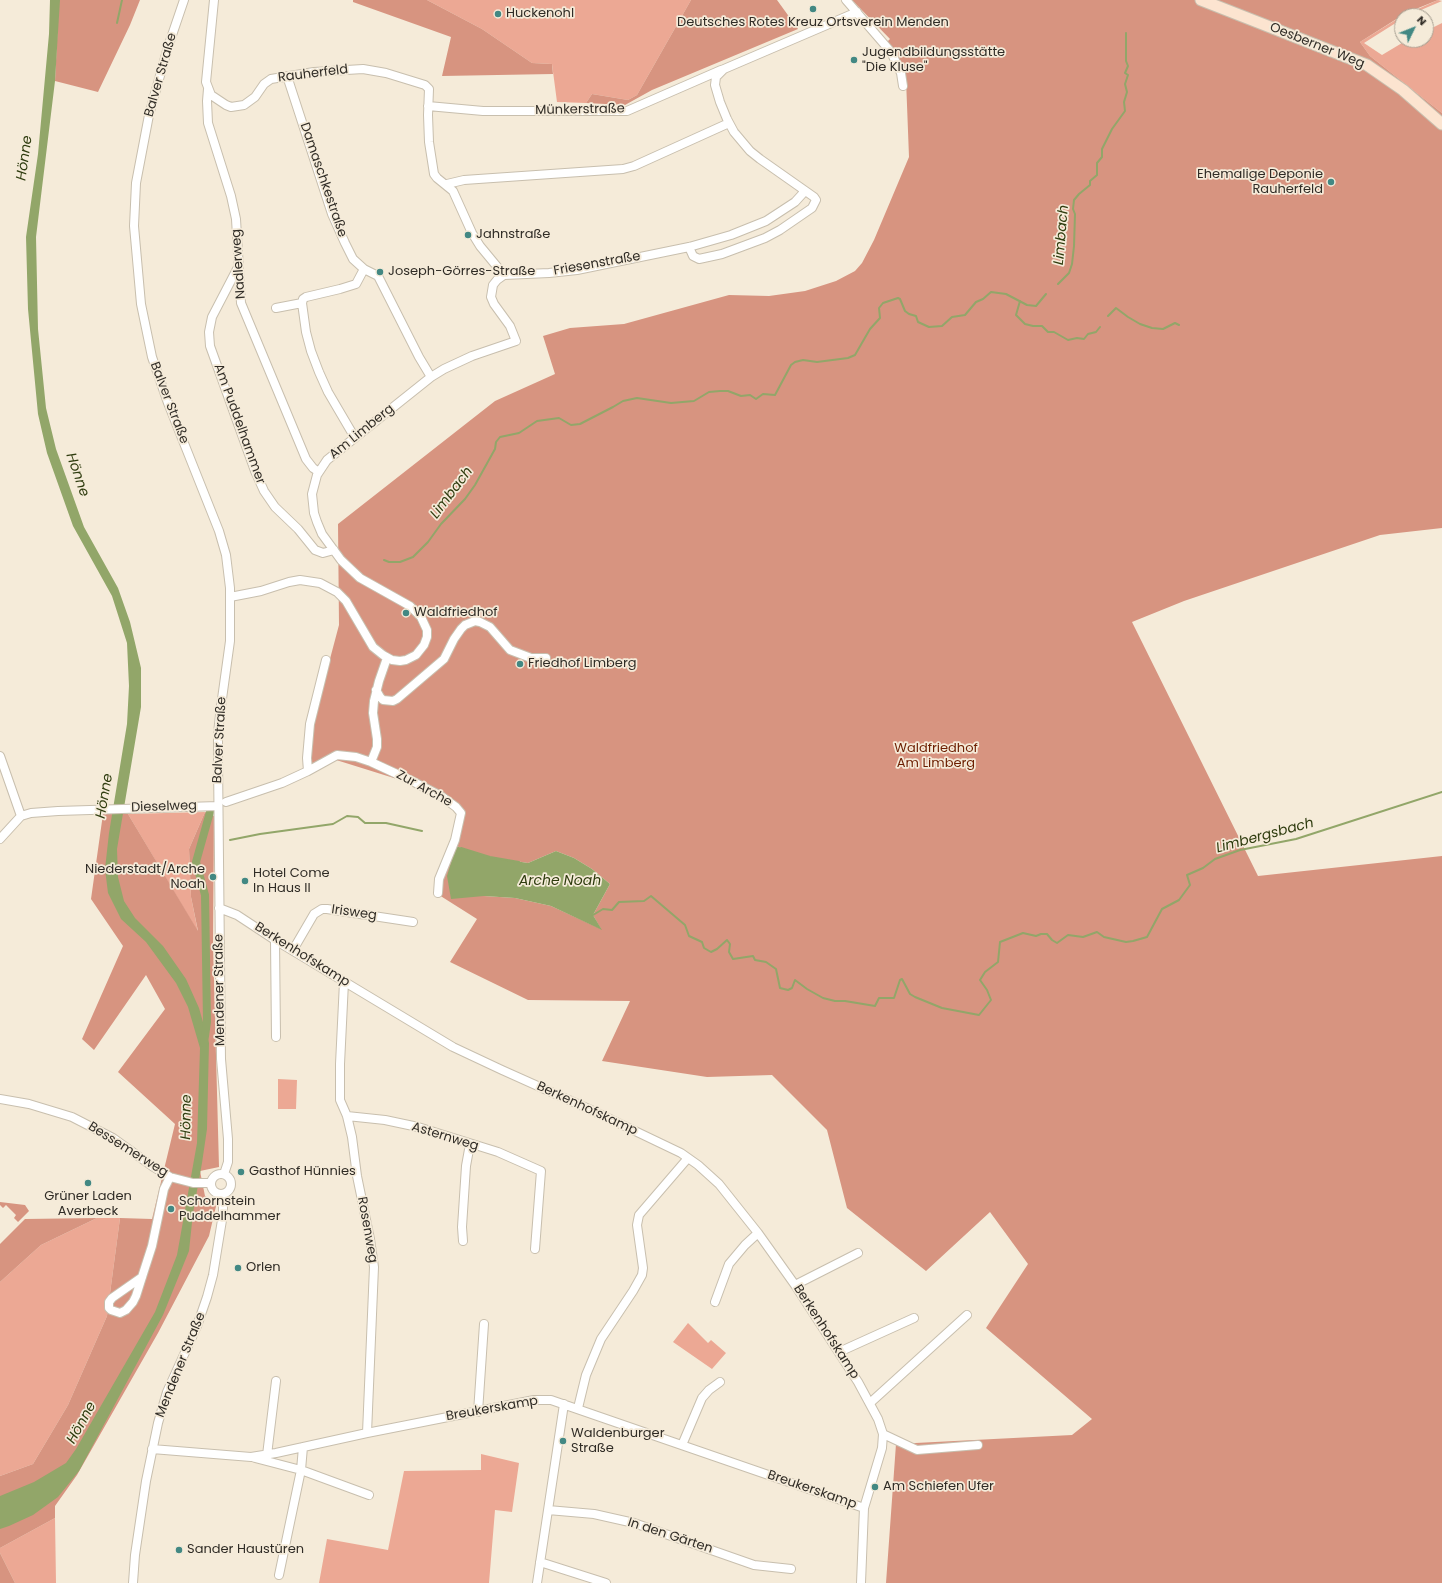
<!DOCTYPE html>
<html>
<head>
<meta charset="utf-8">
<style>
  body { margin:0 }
  #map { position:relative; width:1442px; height:1583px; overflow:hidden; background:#f5ebd9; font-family:Poppins,sans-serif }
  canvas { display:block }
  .north { position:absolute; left:1394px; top:8px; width:40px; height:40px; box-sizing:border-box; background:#f5ebd9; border:1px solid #a69f91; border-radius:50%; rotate:47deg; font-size:11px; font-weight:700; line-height:16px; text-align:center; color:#302c26 }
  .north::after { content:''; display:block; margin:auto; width:14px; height:18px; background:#428883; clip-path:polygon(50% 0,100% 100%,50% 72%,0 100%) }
</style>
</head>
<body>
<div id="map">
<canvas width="1442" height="1583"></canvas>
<div class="north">N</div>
</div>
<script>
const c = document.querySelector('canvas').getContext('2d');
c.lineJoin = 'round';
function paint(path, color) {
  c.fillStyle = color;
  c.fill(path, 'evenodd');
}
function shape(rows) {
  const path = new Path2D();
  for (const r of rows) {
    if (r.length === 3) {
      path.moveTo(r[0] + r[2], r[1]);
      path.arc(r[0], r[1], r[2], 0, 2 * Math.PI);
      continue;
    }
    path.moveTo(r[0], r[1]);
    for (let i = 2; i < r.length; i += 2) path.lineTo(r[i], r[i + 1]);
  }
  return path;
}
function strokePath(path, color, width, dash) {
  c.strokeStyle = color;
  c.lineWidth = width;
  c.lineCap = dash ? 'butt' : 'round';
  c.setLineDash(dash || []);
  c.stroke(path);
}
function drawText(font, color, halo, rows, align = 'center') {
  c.font = font + ' Poppins,sans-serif';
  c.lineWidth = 3.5;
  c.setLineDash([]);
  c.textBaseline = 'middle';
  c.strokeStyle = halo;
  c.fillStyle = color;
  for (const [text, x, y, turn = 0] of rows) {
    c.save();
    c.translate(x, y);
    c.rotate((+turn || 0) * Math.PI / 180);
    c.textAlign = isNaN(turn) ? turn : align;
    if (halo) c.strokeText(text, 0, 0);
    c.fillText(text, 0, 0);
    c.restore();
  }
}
paint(shape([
  [427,0,691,0,637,95,628,100,592,94,586,103,557,102,552,64,532,63,482,29],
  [1438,0,1442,1,1407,16,1402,16],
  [1402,16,1402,19,1364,43,1382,55,1407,40,1426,40,1426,31,1442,23,1442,113,1370,56,1360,42],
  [205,812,189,849,191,897,198,932,128,814],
  [278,1079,297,1080,296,1109,278,1109],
  [97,1218,120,1218,107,1316,68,1405,33,1464,0,1476,0,1282,41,1245],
  [688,1323,708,1343,711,1340,726,1353,712,1369,673,1342],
  [481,1454,519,1463,512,1512,495,1510,489,1583,319,1583,327,1539,388,1550,404,1471,481,1470],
  [55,1518,56,1583,15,1583,0,1553,0,1548]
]), '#eca894');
paint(shape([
  [59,0,140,0,130,25,98,92,55,81],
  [353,0,427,0,482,29,532,63,552,64,553,74,442,76,451,37,353,2],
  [691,0,777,0,798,29,652,90,625,105,586,103,592,94,628,100,637,95],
  [852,0,1438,0,1406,13,1360,42,1370,56,1442,113,1442,528,1380,535,1184,601,1132,622,1258,876,1442,856,1442,1583,886,1583,896,1444,1072,1435,1092,1419,986,1328,1028,1264,990,1212,926,1271,847,1208,827,1130,772,1075,707,1077,602,1061,630,1001,528,1000,450,962,477,919,439,895,464,812,413,784,333,759,311,764,311,738,322,689,339,625,338,524,495,401,555,374,543,336,570,328,624,324,729,295,769,296,805,291,836,281,855,271,862,263,874,240,909,157,906,79,886,43,890,39],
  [456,846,490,857,528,863,556,851,574,858,592,869,610,884,593,915,601,929,551,906,515,898,484,896],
  [205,812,214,816,213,943,219,1167,200,1171,205,1196,217,1202,209,1236,158,1333,77,1475,55,1506,55,1518,0,1548,0,1476,33,1464,68,1405,107,1316,120,1218,152,1219,175,1124,118,1072,165,1009,146,975,94,1050,82,1039,123,946,91,899,103,814,128,814,198,931,191,897,189,849],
  [0,1202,25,1205,29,1211,18,1222,14,1218,16,1215,6,1205,3,1208,0,1205],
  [97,1218,41,1245,0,1282,0,1244,25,1219],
  [0,1553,15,1583,0,1583]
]), '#d79480');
paint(shape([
  [50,0,60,0,55,81,36,237,38,329,46,408,56,449,84,527,118,588,130,622,141,668,141,707,117,849,118,877,124,901,135,918,163,946,186,979,199,1008,209,1043,207,1129,202,1163,193,1213,189,1251,163,1315,79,1471,58,1497,33,1515,9,1526,0,1529,0,1496,34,1482,66,1463,76,1449,155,1312,177,1255,197,1143,200,1048,188,1007,176,983,146,942,121,919,108,893,105,869,109,833,127,724,129,686,127,643,112,596,73,526,47,453,38,414,28,309,26,237,38,154,49,34],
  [456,846,490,857,528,863,556,851,574,858,592,869,610,884,593,915,602,930,551,906,515,898,484,896,451,899,447,876]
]), '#92a669');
strokePath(shape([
  [117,23,122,0],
  [1058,284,1069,273,1072,264,1074,246,1075,214,1073,209,1074,200,1079,194,1090,185,1090,181,1097,175,1097,163,1102,157,1102,149,1112,129,1125,111,1124,102,1127,92,1125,84,1128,75,1125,73,1128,66,1126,61,1126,33],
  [1020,301,1016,315,1025,324,1033,326,1042,326,1048,332,1054,332,1068,340,1077,338,1084,339,1088,334,1096,332,1100,327],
  [1108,316,1116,308,1128,317,1140,324,1152,328,1163,329,1175,323,1179,325],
  [384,560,389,562,400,562,413,557,428,542,441,524,465,499,475,485,495,449,496,442,500,437,519,433,537,421,559,418,571,425,580,424,613,407,623,401,637,398,671,403,694,401,709,392,720,391,728,391,741,396,750,395,756,399,763,394,775,395,791,365,795,362,803,360,817,362,848,358,855,355,870,329,880,318,879,308,883,303,898,298,900,299,905,311,909,314,916,316,918,322,929,327,942,326,952,317,965,315,976,302,983,299,991,292,1006,294,1027,305,1036,306,1046,294],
  [230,840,260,834,333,824,347,816,358,817,365,823,386,823,422,831],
  [461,848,490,857,519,862],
  [592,914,593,915,603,909,612,910,619,902,644,901,651,896,685,925,689,936,702,942,704,948,711,952,717,949,727,940,730,944,729,952,733,959,753,956,755,960,766,962,776,969,780,988,788,990,792,988,795,980,807,989,823,998,835,1001,845,1001,875,1006,879,998,894,998,900,980,902,979,910,994,915,997,942,1008,979,1015,991,1000,987,990,980,980,985,972,998,962,1000,942,1023,933,1036,936,1041,934,1047,934,1052,940,1057,943,1068,935,1083,937,1097,932,1104,937,1126,942,1133,941,1147,937,1162,909,1179,900,1190,885,1187,875,1203,868,1215,859,1240,850,1296,839,1442,792]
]), '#92a669', 2);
strokePath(shape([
  [204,1043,207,1022,205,895,196,862,210,812]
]), '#92a669', 8);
const street = shape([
  [184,0,168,47,149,115,136,183,134,226,141,304,152,357,168,403,219,531,226,555,230,588,230,641,221,706,218,733,218,760,221,1059,228,1139,228,1162,224,1174],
  [214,0,206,82,211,95,226,105,231,107,244,105,255,97,264,84,271,79,314,72,363,69,386,73,425,85,429,89,428,115,429,142,434,174,437,178,453,191,472,233,480,246,504,275],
  [846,0,891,52,901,73,903,86],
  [287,76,332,214,345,243,353,259,364,269,378,276,419,357,431,377],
  [208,89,207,101,208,123,231,196,236,219,241,303,306,459,313,468,319,472],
  [428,106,483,111,627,111,721,70],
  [447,184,464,180,623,169,634,166,729,123],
  [689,247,693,256,699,259,722,254,765,238,780,230,812,208,816,200,814,197,760,159,750,151,734,132,727,119,720,102,715,85,716,77,724,69,857,12],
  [237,269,212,317,209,332,210,346,255,471,264,491,275,507,298,529,315,550,323,553,334,550],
  [276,308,302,303],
  [355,438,328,392,319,372,311,351,306,332,302,303,303,299,306,297,340,289,356,284,364,269],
  [230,597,261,591,289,582,300,580,320,583,337,592,346,601,373,647,383,655,392,660,400,661,406,660,416,655,424,645,427,637,427,630,421,617,410,606,360,578,341,560,322,534,317,522,314,513,312,494,317,475,327,460,431,377,444,369,472,356,516,341,510,326,494,304,491,297,493,285,497,280,504,275,549,273,577,270,689,247,731,235,766,221,795,202,805,191],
  [376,690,380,697,383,700,393,701,397,699,444,659,454,639,461,629,465,625,475,621,480,622,490,627,510,650,531,658,546,658],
  [0,756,21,816],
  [371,762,377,747,377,739,373,713,374,701,379,681,387,658],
  [308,771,337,755,356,757,371,762,410,780,441,796,456,807,461,813,455,840,439,879,438,893],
  [226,802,282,783,308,771,307,758,310,724,326,660],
  [0,839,21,816,31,813,58,811,218,806],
  [219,908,237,915,275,940,453,1047,502,1070,589,1109,681,1153,698,1165,719,1184,758,1233,795,1285,858,1382,878,1419,883,1434,882,1448,864,1508,861,1583],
  [275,940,276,1037],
  [293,950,314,914,322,909,327,909,413,922],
  [344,982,340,1064,340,1100,347,1116,352,1137,357,1176,370,1239,374,1267,367,1433],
  [0,1099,29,1104,72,1117,113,1138,152,1166,170,1177,193,1183,210,1183],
  [347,1116,385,1120,418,1127,498,1152,541,1171,535,1249],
  [221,1184,10],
  [463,1241,462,1227,466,1166,470,1144],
  [142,1277,112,1298,109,1302,109,1308,111,1310,120,1313,126,1310,133,1302,136,1296,142,1277,152,1246,164,1189,170,1177],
  [795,1285,858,1253],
  [715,1302,729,1264,745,1245,758,1233],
  [839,1352,914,1318],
  [870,1403,967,1315],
  [578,1408,586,1375,601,1339,633,1291,642,1275,643,1268,637,1225,639,1215,688,1158],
  [478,1412,484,1324],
  [883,1434,917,1450,978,1445],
  [682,1445,702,1398,709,1390,720,1382],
  [152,1449,251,1457,276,1453,367,1433,534,1400,551,1400,864,1508],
  [267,1455,276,1381],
  [255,1458,301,1470,369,1495],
  [548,1510,594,1514,634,1523,754,1565,791,1569],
  [540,1562,606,1583],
  [279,1575,301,1470,303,1447],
  [133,1583,135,1555,146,1481,158,1423,167,1392,197,1326,207,1297,213,1275,223,1214,223,1194],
  [537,1583,564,1404]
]);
const secondary = shape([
  [1201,0,1367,65,1403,90,1442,124]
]);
strokePath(street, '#c8bfae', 10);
strokePath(secondary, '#c8bfae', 13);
strokePath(street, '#fff', 8);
strokePath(secondary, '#fce4d0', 11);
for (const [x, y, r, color] of [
  [813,9,4,"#428883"],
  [498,14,4,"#428883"],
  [854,60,4,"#428883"],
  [1331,182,4,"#428883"],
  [468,235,4,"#428883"],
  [380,272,4,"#428883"],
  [406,613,4,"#428883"],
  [520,664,4,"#428883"],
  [213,877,4,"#428883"],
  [245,881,4,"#428883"],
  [241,1172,4,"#428883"],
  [88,1183,4,"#428883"],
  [171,1209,4,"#428883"],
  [238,1268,4,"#428883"],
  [563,1441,4,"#428883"],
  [875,1487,4,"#428883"],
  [179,1550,4,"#428883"]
]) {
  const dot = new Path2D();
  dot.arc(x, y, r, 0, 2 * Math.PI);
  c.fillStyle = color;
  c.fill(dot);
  strokePath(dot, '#f5ebd9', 1.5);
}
drawText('13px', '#302c26', '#f5ebd9', [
  ["Huckenohl",506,14],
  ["Deutsches Rotes Kreuz Ortsverein Menden",813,23,"center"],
  ["Jugendbildungsstätte",862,53],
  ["\"Die Kluse\"",862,68],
  ["Ehemalige Deponie",1323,175,"right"],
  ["Rauherfeld",1323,190,"right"],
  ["Jahnstraße",476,235],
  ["Joseph-Görres-Straße",388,272],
  ["Waldfriedhof",414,613],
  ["Friedhof Limberg",528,664],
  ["Niederstadt/Arche",205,870,"right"],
  ["Noah",205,885,"right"],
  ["Hotel Come",253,874],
  ["In Haus II",253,889],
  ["Gasthof Hünnies",249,1172],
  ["Grüner Laden",88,1197,"center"],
  ["Averbeck",88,1212,"center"],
  ["Schornstein",179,1202],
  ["Puddelhammer",179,1217],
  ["Orlen",246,1268],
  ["Waldenburger",571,1434],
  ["Straße",571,1449],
  ["Am Schiefen Ufer",883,1487],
  ["Sander Haustüren",187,1550]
], 'left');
drawText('13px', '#302c26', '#f5ebd9', [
  ["Oesberner Weg",1317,46,22],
  ["Rauherfeld",313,74,-7],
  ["Balver Straße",161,75,-74],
  ["Münkerstraße",580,110,-1],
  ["Damaschkestraße",323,180,71],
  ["Nadlerweg",239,264,-94],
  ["Friesenstraße",597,264,-10],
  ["Balver Straße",169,403,69],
  ["Am Puddelhammer",239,424,70],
  ["Am Limberg",362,432,-39],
  ["Balver Straße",220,740,-87],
  ["Zur Arche",424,789,29],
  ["Dieselweg",164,807,-2],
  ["Irisweg",354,913,8],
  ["Berkenhofskamp",302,955,32],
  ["Mendener Straße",220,990,-91],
  ["Berkenhofskamp",587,1109,25],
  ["Asternweg",445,1137,17],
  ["Bessemerweg",128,1150,32],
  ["Rosenweg",367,1230,80],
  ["Berkenhofskamp",826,1332,57],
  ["Mendener Straße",181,1365,-68],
  ["Breukerskamp",492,1409,-10],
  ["Breukerskamp",812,1490,19],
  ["In den Gärten",670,1536,18]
]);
drawText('13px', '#6c1e01', '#f5ebd9', [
  ["Waldfriedhof",936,749],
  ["Am Limberg",936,764]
]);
drawText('italic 14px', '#2f3c0f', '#f5ebd9', [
  ["Hönne",25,158,-82],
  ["Limbach",1062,235,-85],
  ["Hönne",77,475,71],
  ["Limbach",452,493,-53],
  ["Hönne",105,796,-80],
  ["Limbergsbach",1265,836,-15],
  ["Arche Noah",560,881],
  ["Hönne",187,1117,-89],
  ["Hönne",82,1423,-61]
]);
</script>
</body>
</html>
